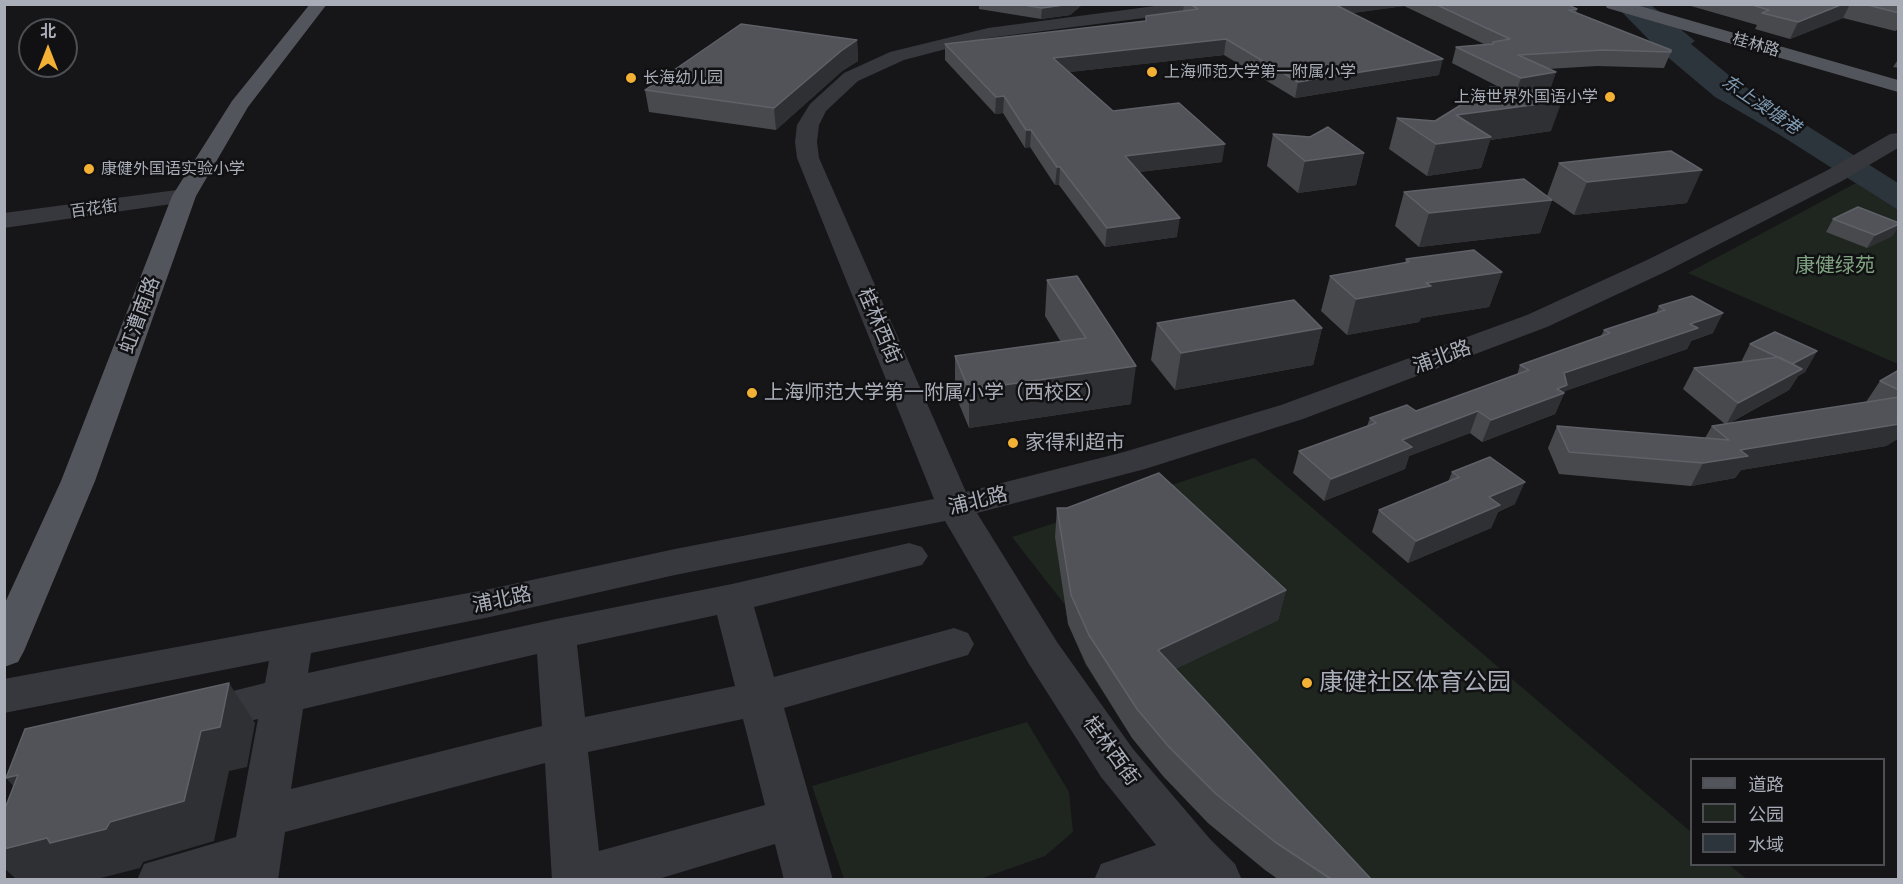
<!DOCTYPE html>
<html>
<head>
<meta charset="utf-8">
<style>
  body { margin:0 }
  #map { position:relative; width:1903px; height:884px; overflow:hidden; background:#161618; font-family:Raleway,"Noto Sans SC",sans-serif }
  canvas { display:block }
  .frame { position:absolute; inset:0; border:6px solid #a8adb8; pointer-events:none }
  .legend { position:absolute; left:1690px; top:758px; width:195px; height:108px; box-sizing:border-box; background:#111113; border:2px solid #4d4f55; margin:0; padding:8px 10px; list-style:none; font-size:18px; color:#a8adb8 }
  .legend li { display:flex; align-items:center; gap:12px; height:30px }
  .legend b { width:30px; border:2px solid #4d4f55 }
  .north { position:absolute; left:18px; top:18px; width:60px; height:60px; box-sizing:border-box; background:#111113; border:2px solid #4d4f55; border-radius:50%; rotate:0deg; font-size:16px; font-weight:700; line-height:24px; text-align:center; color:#a8adb8 }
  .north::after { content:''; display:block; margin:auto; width:21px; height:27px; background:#f2b134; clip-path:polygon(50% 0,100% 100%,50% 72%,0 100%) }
</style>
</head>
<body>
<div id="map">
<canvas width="1903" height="884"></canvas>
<div class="frame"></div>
<ul class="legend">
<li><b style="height:8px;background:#53555c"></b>道路</li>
<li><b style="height:16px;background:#1e261f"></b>公园</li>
<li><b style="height:16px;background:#2c353c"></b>水域</li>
</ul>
<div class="north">北</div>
</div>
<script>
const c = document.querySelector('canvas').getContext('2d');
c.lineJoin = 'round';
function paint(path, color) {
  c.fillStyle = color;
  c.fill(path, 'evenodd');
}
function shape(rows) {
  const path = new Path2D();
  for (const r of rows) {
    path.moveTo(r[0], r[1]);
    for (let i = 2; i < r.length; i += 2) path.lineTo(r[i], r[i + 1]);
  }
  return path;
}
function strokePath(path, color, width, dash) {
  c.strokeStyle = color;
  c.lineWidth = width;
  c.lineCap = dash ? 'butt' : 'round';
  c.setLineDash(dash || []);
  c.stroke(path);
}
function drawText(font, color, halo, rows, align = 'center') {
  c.font = font + ' Raleway,"Noto Sans SC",sans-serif';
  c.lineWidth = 5;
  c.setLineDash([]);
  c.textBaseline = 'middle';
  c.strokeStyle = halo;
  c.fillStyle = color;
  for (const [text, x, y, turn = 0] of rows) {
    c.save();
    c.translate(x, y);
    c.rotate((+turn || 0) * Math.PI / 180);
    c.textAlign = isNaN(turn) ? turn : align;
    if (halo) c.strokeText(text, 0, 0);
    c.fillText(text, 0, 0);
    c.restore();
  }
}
paint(shape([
  [1856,183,1898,210,1898,364,1688,273],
  [1254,458,1691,832,1692,864,1729,865,1747,879,1277,879,1208,823,1163,776,1132,738,1085,664,1068,624,1065,605,1012,537],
  [1027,722,1069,792,1073,832,1045,856,980,879,844,879,812,786]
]), '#1e261f');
paint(shape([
  [1615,5,1651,5,1695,41,1691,44,1736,81,1898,183,1898,210,1780,135,1715,97,1658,49]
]), '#2c353c');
paint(shape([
  [1170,4,1222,4,1214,9,988,38,904,60,858,81,826,111,819,125,817,142,819,158,966,492,1124,452,1281,405,1527,315,1647,260,1826,171,1890,134,1898,133,1898,148,1842,181,1665,272,1547,327,1303,419,1145,469,977,513,1057,642,1133,749,1210,839,1235,864,1242,880,1094,880,1101,864,1156,845,1101,777,1029,664,945,521,675,575,490,617,311,653,308,673,556,619,732,584,909,543,922,547,928,556,922,565,754,607,774,677,954,628,968,633,974,644,968,655,784,708,833,880,784,880,775,844,655,880,552,880,545,763,285,832,278,880,137,880,144,864,236,837,258,719,200,733,185,727,178,715,185,703,265,683,269,661,4,713,4,679,490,589,675,549,934,499,797,158,795,142,797,125,810,104,844,73,890,52,988,28,1170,4],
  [717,615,735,686,585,717,577,645,717,615],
  [537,654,542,726,291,789,303,709,537,654],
  [743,719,765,805,599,851,588,752,743,719],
  [184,189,192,191,196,196,192,201,4,228,4,213,184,189]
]), '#37383d');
paint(shape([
  [310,4,327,4,248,107,196,196,95,481,24,651,18,662,4,667,4,605,61,481,172,196,232,101,310,4],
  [1605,4,1633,4,1898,80,1898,92,1607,8,1605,4]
]), '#53555c');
paint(shape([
  [979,4,1083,4,1070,15,1041,19,979,9],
  [1184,4,1566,4,1577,9,1576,13,1671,52,1664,68,1597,66,1548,69,1556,72,1550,89,1541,90,1551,131,1490,140,1481,168,1427,176,1389,149,1397,118,1435,121,1501,88,1452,63,1456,47,1484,44,1404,6,1351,13,1439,75,1295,98,1224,55,1069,72,1113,111,1222,162,1139,172,1177,237,1105,247,1059,185,1055,185,1030,147,1025,148,1003,113,995,114,945,60,945,44,1145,21,1183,11],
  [1684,4,1899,4,1899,29,1895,31,1843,18,1790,39,1755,29,1757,25],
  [857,40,858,61,842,71,776,130,649,112,645,90],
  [1899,58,1899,68,1893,67],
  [1273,134,1364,153,1356,185,1298,193,1267,166],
  [1559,163,1687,203,1574,215,1552,200,1540,233,1419,247,1395,226,1404,192,1547,196],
  [1833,219,1899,223,1899,226,1892,236,1867,248,1826,232],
  [1406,259,1502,272,1489,307,1421,318,1419,322,1347,335,1321,311,1330,276,1405,263],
  [1047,280,1131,404,969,428,955,394,955,356,1061,342,1045,316],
  [1659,306,1713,333,1691,341,1687,349,1565,391,1555,414,1482,442,1470,433,1409,456,1405,469,1324,501,1293,473,1299,451,1367,426,1370,418,1416,411,1517,375,1520,365,1601,336,1604,330,1656,313],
  [1157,323,1322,328,1313,365,1175,390,1151,360],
  [1750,344,1817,351,1805,372,1798,376,1789,390,1728,424,1866,402,1880,381,1899,370,1899,438,1886,446,1741,470,1735,478,1691,486,1559,474,1548,448,1557,426,1705,438,1712,426,1725,424,1683,389,1694,368,1741,362],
  [1452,472,1515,504,1498,512,1491,528,1408,563,1372,532,1379,510,1448,482],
  [1057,508,1286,590,1278,620,1175,669,1371,879,1278,879,1265,870,1208,823,1163,776,1132,738,1086,664,1068,624,1055,537]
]), '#47494d');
paint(shape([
  [1083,4,1070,15,1041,19,1042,8,1070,5],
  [1328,4,1404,4,1404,6,1326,17],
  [1843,4,1850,4,1843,18,1790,39,1798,22],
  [1226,39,1224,55,1052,74,1053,58],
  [857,40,858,61,842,71,776,130,774,108,841,51],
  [1443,59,1439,75,1295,98,1298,82],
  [1556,72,1550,89,1515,95,1521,78],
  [1004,96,1003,113,995,114,996,97],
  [1562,101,1551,131,1490,140,1481,168,1427,176,1436,144,1456,115],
  [1026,130,1031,130,1030,147,1025,148],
  [1225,144,1222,162,1123,174,1125,156],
  [1364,153,1356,185,1298,193,1305,161],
  [1057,167,1060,167,1059,185,1055,185],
  [1702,170,1687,203,1574,215,1587,182],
  [1552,200,1540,233,1419,247,1429,213],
  [1180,218,1177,237,1105,247,1107,228],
  [1899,224,1899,226,1892,236,1867,248,1875,235],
  [1502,272,1489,307,1421,318,1419,322,1347,335,1356,299,1426,283],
  [1723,313,1713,333,1691,341,1687,349,1565,391,1555,414,1482,442,1491,420,1564,373,1690,324],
  [1322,328,1313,365,1175,390,1181,353],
  [1817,351,1805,372,1798,376,1789,390,1726,425,1738,403,1792,364],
  [1136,366,1131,404,969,428,969,390],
  [1478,411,1470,433,1409,456,1405,469,1324,501,1331,479,1402,440],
  [1899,424,1899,438,1886,446,1741,470,1735,478,1691,486,1703,463,1740,450],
  [1525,482,1515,504,1498,512,1491,528,1408,563,1416,541,1489,497],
  [1286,590,1278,620,1152,680,1158,650],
  [229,683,255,723,247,767,229,771,214,841,143,862,140,868,97,879,84,879,83,878,75,879,16,879,4,868,4,849,110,822,201,731],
  [18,775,42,818,6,778]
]), '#2f3033');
const building = shape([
  [1017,4,1071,4,1042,8,1017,4],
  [1190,4,1334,4,1443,59,1298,82,1226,39,1053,58,1113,111,1179,103,1225,144,1125,156,1180,218,1107,228,1060,167,1057,167,1031,130,1026,130,1004,96,996,97,945,44,1146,21,1146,16,1198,9,1190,4],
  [1435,4,1566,4,1577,9,1569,10,1671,50,1671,52,1603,50,1518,55,1556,72,1521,78,1456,47,1493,44,1493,42,1510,39,1435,4],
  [1749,4,1843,4,1798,22,1762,13,1769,10,1749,4],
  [1864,4,1899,4,1899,13,1864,4],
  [741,24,857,40,841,51,774,108,645,90,741,24],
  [1490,87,1561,92,1562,101,1456,115,1491,137,1436,144,1397,118,1435,121,1490,87],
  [1328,127,1364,153,1305,161,1273,134,1310,137,1328,127],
  [1671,151,1702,170,1587,182,1559,163,1671,151],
  [1524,179,1552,200,1429,213,1404,192,1524,179],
  [1858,207,1899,223,1899,224,1875,235,1833,219,1858,207],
  [1474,250,1502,272,1426,283,1431,286,1356,299,1330,276,1409,262,1406,259,1474,250],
  [1077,276,1136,366,969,390,955,356,1086,338,1047,280,1077,276],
  [1692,296,1723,313,1690,324,1698,328,1564,373,1567,385,1557,389,1564,393,1491,420,1478,411,1402,440,1412,447,1331,479,1299,451,1376,423,1370,418,1407,405,1416,411,1529,370,1520,365,1610,333,1604,330,1665,310,1659,306,1692,296],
  [1294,300,1322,328,1181,353,1157,323,1294,300],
  [1775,332,1817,351,1792,364,1750,344,1775,332],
  [1779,357,1802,369,1738,403,1694,368,1779,357],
  [1899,370,1899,390,1880,381,1899,370],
  [1899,397,1899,424,1740,450,1748,456,1703,463,1569,452,1557,426,1729,440,1712,426,1899,397],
  [1490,457,1525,482,1489,497,1500,505,1416,541,1379,510,1459,477,1452,472,1490,457],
  [1159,473,1286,590,1158,650,1371,879,1331,879,1275,842,1216,794,1169,747,1137,709,1089,635,1071,595,1057,508,1067,508,1159,473],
  [229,683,220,727,201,731,184,801,110,822,106,829,50,843,47,838,4,849,4,811,18,775,6,778,25,729,229,683]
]);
paint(building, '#525359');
strokePath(building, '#5f6168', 1.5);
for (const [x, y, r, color] of [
  [1152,72,6,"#f2b134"],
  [631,78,6,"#f2b134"],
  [1610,97,6,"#f2b134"],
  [89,169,6,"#f2b134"],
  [752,393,6,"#f2b134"],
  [1013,443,6,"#f2b134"],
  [1307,683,6,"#f2b134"]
]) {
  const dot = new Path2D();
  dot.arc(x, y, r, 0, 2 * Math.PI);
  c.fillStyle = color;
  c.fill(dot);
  strokePath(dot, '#111113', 2);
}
drawText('16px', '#a8adb8', '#111113', [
  ["桂林路",1756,45,16],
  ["百花街",94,209,-8]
]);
drawText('16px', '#a8adb8', '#111113', [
  ["上海师范大学第一附属小学",1164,72],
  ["长海幼儿园",643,78],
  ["上海世界外国语小学",1598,97,"right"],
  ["康健外国语实验小学",101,169]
], 'left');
drawText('italic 18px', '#7f9bb3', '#111113', [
  ["东上澳塘港",1761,105,34]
]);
drawText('20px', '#7fa381', '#111113', [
  ["康健绿苑",1835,266]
]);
drawText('20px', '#a8adb8', '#111113', [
  ["虹漕南路",140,315,-70],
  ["桂林西街",879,326,67],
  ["浦北路",1442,357,-20],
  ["浦北路",978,501,-14],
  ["浦北路",502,600,-12],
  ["桂林西街",1111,751,54]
]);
drawText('20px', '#a8adb8', '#111113', [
  ["上海师范大学第一附属小学（西校区）",764,393],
  ["家得利超市",1025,443]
], 'left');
drawText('24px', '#a8adb8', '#111113', [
  ["康健社区体育公园",1319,683]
], 'left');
</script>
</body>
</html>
